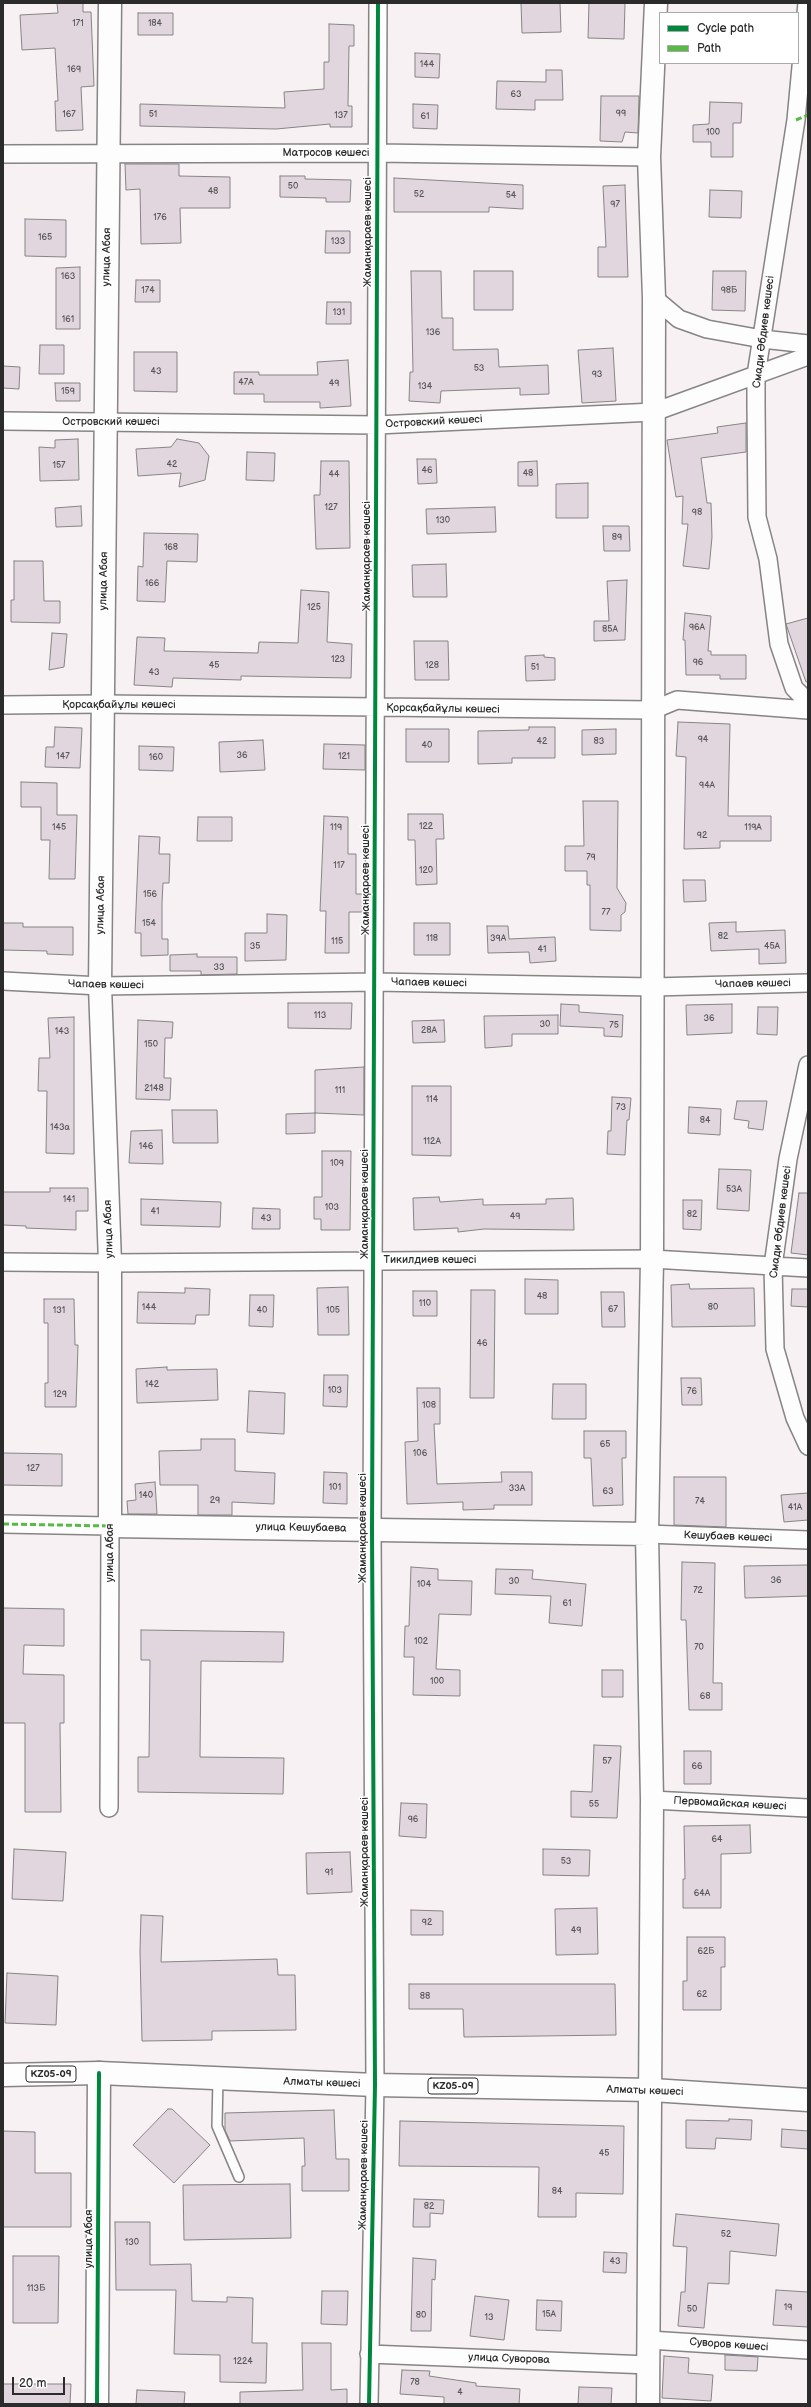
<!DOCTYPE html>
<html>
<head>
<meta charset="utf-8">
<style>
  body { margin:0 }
  #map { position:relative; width:811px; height:2407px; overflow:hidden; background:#f7f1f4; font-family:"Balsamiq Sans",sans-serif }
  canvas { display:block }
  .frame { position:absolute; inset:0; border:4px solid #2b2b2b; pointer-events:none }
  .legend { position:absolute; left:659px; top:12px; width:140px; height:52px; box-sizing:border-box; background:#fff; border:1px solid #aaa; margin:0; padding:5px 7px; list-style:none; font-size:12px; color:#2b2b2b }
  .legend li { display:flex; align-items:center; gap:8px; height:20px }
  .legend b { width:20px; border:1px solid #aaa }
  .scale { position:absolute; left:12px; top:2377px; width:53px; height:18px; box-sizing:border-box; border:2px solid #2b2b2b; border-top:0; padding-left:5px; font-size:12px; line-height:14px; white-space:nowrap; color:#2b2b2b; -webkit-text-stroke:3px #fff; paint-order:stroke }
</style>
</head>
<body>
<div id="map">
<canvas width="811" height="2407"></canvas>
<div class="frame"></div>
<ul class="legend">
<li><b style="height:5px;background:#00873e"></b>Cycle path</li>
<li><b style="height:5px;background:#58b947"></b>Path</li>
</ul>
<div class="scale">20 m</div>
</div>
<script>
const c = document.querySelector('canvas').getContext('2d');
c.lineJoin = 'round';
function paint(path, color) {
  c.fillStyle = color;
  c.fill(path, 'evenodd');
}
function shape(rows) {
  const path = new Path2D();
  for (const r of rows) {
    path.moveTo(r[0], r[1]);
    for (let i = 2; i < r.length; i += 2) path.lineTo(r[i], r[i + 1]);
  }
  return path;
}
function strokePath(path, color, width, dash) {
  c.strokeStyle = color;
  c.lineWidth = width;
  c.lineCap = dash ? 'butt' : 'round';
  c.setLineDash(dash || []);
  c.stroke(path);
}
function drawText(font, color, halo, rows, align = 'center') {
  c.font = font + ' "Balsamiq Sans",sans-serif';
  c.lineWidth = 3;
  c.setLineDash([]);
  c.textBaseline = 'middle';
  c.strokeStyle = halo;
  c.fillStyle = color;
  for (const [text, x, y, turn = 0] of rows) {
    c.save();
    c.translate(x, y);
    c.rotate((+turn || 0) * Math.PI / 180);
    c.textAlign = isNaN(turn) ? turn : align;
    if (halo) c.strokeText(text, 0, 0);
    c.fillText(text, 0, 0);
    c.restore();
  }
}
const building = shape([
  [57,3,83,3,83,12,91,12,94,86,81,87,83,130,56,131,55,101,58,101,55,48,22,50,20,15,58,13,57,3],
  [521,3,560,3,561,32,522,33,521,3],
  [589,3,625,3,624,39,588,38,589,3],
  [138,13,173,13,173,35,138,35,138,13],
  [329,24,354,25,354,46,349,46,348,106,352,106,352,127,330,127,330,124,276,129,140,126,140,104,285,108,284,92,324,89,324,62,329,62,329,24],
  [415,53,440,54,439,78,415,77,415,53],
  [546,70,562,70,563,100,535,100,535,110,496,109,497,81,546,82,546,70],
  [601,96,639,96,638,133,625,132,622,142,600,141,601,96],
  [710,102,742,103,741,123,733,123,733,157,711,157,711,142,693,142,693,125,709,124,710,102],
  [413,104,438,105,437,129,413,128,413,104],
  [125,164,179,164,179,176,230,177,230,208,180,208,181,243,141,244,140,189,126,190,125,164],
  [280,176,305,176,305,179,351,180,350,202,326,202,326,198,280,197,280,176],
  [394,178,523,185,523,209,489,207,489,212,394,212,394,178],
  [625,185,628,277,598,277,598,247,606,247,603,186,625,185],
  [710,190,742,191,741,218,709,217,710,190],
  [25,219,66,220,66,257,25,256,25,219],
  [326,231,350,231,350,253,325,253,326,231],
  [80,267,80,329,56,329,56,268,80,267],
  [411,271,441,271,442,318,453,318,453,350,498,349,499,367,548,365,549,394,520,395,520,388,441,391,440,403,409,401,410,372,413,372,411,271],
  [474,271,513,271,513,310,474,310,474,271],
  [713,271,746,271,745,311,712,310,713,271],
  [136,280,160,280,160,302,135,302,136,280],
  [327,302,351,302,351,324,326,324,327,302],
  [40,345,64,345,64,374,39,374,40,345],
  [613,348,616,401,582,403,578,350,613,348],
  [134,352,177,352,177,392,134,391,134,352],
  [348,360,351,406,320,408,320,402,264,402,264,394,234,394,234,372,259,372,259,375,318,375,317,362,348,360],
  [3,366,20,367,19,389,3,388,3,366],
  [55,383,80,383,80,401,56,401,55,383],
  [746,423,746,452,701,458,707,503,711,503,712,537,709,569,683,566,688,524,682,524,683,496,676,497,667,440,718,433,717,427,746,423],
  [78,439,79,480,40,481,39,447,55,448,55,440,78,439],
  [177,439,199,443,209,456,205,480,179,487,181,473,138,476,136,449,171,447,177,439],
  [247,452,275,453,274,481,246,480,247,452],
  [417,459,436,459,437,483,418,484,417,459],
  [321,461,349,461,350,548,316,549,314,495,320,495,321,461],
  [537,461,538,486,518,486,518,462,537,461],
  [588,483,588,518,556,518,556,484,588,483],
  [81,506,82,526,56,527,55,508,81,506],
  [495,507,496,532,427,534,426,509,495,507],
  [603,526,629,526,630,551,604,551,603,526],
  [144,533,198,534,197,562,167,561,165,602,137,601,138,566,143,567,144,533],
  [14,561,43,561,44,601,60,601,60,623,11,622,11,600,14,600,14,561],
  [446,564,447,597,413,597,412,565,446,564],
  [627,580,625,640,594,641,594,621,609,621,607,581,627,580],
  [301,590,329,592,327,642,352,644,351,678,241,676,241,680,173,678,172,687,134,685,137,637,165,638,164,651,258,653,259,642,298,643,301,590],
  [685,613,711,616,708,651,711,651,711,655,746,655,746,679,720,679,720,675,686,675,685,640,683,640,685,613],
  [808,618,808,682,806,682,786,624,808,618],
  [52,633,67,634,64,667,49,670,52,633],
  [414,641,448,641,449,680,415,680,414,641],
  [544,655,544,657,555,658,555,680,526,681,525,656,544,655],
  [678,722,730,724,728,816,771,816,771,841,720,841,720,848,684,849,686,757,676,756,678,722],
  [55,727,82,728,80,768,45,767,46,747,54,747,55,727],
  [529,727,555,727,555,758,512,758,512,763,478,764,478,731,529,730,529,727],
  [406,729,449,729,449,762,406,762,406,729],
  [616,729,616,754,582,755,582,730,616,729],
  [263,740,265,770,220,772,219,742,263,740],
  [324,744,365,745,365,770,323,769,324,744],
  [139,746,174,747,173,771,139,770,139,746],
  [21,782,57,783,57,815,77,815,75,879,49,879,50,840,41,840,41,807,21,807,21,782],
  [583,801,618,801,617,888,626,903,625,912,621,915,621,931,590,930,590,885,587,885,587,871,565,871,565,846,584,846,583,801],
  [408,814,443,814,444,839,436,839,437,884,416,885,415,840,408,840,408,814],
  [324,816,348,817,348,854,356,854,356,894,363,894,363,912,349,912,349,953,325,953,326,911,320,911,324,816],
  [198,817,232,817,232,841,197,841,198,817],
  [139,836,160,837,159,854,170,854,169,883,163,883,162,903,162,939,168,939,168,955,141,956,141,933,135,933,139,836],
  [683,880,705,880,706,901,684,902,683,880],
  [267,914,287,915,286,960,245,961,245,933,267,933,267,914],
  [736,922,736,932,785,930,786,963,759,964,759,949,711,951,709,923,736,922],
  [3,923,23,923,23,927,73,927,73,955,47,954,47,951,3,950,3,923],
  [414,923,450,923,450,955,414,955,414,923],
  [487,926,508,926,509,939,555,937,556,961,530,963,529,952,488,953,487,926],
  [197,954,197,957,237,957,237,974,201,975,201,971,170,971,170,955,197,954],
  [288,1003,352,1003,351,1029,288,1028,288,1003],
  [561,1004,579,1005,579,1012,623,1015,622,1037,604,1036,604,1028,560,1026,561,1004],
  [732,1004,732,1033,687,1035,686,1005,732,1004],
  [758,1007,778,1007,777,1035,757,1034,758,1007],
  [558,1015,558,1034,512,1034,512,1046,485,1048,484,1016,558,1015],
  [74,1017,74,1154,46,1153,47,1091,38,1091,39,1058,50,1058,48,1018,74,1017],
  [138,1020,173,1022,172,1038,165,1038,164,1078,171,1078,170,1100,136,1099,138,1020],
  [444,1020,445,1042,413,1043,412,1021,444,1020],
  [364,1067,364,1115,315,1113,315,1070,364,1067],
  [412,1086,451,1086,451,1156,412,1155,412,1086],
  [612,1097,631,1098,629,1120,627,1120,625,1155,607,1154,608,1131,611,1131,612,1097],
  [737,1101,767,1101,763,1130,748,1128,749,1121,734,1119,737,1101],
  [689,1107,721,1109,720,1135,688,1133,689,1107],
  [172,1110,217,1110,218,1143,173,1143,172,1110],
  [315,1113,315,1133,286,1134,286,1114,315,1113],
  [162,1130,163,1164,129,1163,131,1131,162,1130],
  [322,1151,351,1151,350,1230,321,1230,321,1219,314,1219,314,1197,322,1197,322,1151],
  [719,1169,751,1170,749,1211,717,1209,719,1169],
  [50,1188,88,1188,88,1211,76,1211,76,1230,26,1228,26,1226,3,1225,3,1192,50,1192,50,1188],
  [799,1193,808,1193,808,1255,791,1253,799,1193],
  [439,1197,440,1202,483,1199,483,1205,546,1204,546,1199,573,1198,574,1230,484,1229,458,1232,458,1228,414,1230,413,1198,439,1197],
  [141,1199,221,1202,220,1227,141,1225,141,1199],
  [683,1200,702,1200,701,1230,683,1229,683,1200],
  [253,1208,280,1209,280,1229,252,1229,253,1208],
  [525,1279,558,1280,558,1314,525,1314,525,1279],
  [689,1284,690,1289,754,1288,755,1326,672,1327,671,1285,689,1284],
  [348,1287,349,1335,318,1335,317,1288,348,1287],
  [185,1288,210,1289,209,1315,196,1315,195,1324,137,1323,138,1292,185,1293,185,1288],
  [792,1289,808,1289,808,1307,791,1306,792,1289],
  [471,1290,495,1290,494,1398,470,1398,471,1290],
  [413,1291,437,1291,437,1316,413,1316,413,1291],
  [601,1292,624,1292,625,1327,602,1327,601,1292],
  [250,1295,274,1295,273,1327,249,1326,250,1295],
  [44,1299,74,1299,75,1345,78,1345,76,1407,45,1407,45,1383,48,1383,48,1323,44,1323,44,1299],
  [167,1367,167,1370,217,1369,218,1400,137,1403,136,1369,167,1367],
  [324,1375,348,1375,347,1407,323,1406,324,1375],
  [681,1378,701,1378,702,1405,682,1405,681,1378],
  [553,1384,586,1384,586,1419,552,1419,553,1384],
  [417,1388,440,1388,440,1424,434,1424,437,1484,502,1482,501,1472,532,1472,532,1505,494,1505,494,1509,463,1510,463,1502,407,1504,405,1442,418,1441,417,1388],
  [249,1391,285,1393,284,1434,247,1432,249,1391],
  [584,1431,626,1431,626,1458,622,1458,623,1505,593,1506,591,1458,584,1458,584,1431],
  [201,1439,235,1439,235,1471,275,1473,274,1504,232,1502,232,1515,198,1515,198,1485,160,1485,159,1451,201,1450,201,1439],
  [3,1453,62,1454,62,1486,3,1485,3,1453],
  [324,1472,347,1473,347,1504,323,1503,324,1472],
  [674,1477,726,1477,726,1527,674,1525,674,1477],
  [155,1482,157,1514,128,1514,127,1501,136,1500,135,1484,155,1482],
  [808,1493,808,1520,784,1522,781,1495,808,1493],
  [682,1562,715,1563,713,1683,722,1683,722,1710,689,1710,686,1620,681,1620,682,1562],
  [808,1565,808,1596,745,1598,744,1566,808,1565],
  [411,1567,438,1569,438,1580,472,1581,471,1615,439,1614,436,1669,460,1670,460,1696,413,1695,414,1657,404,1657,405,1626,409,1626,411,1567],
  [496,1569,533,1570,532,1579,586,1584,582,1626,549,1623,551,1596,495,1594,496,1569],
  [3,1608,64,1609,64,1646,24,1645,23,1674,64,1675,64,1723,60,1723,61,1812,25,1812,25,1723,3,1723,3,1608],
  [141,1630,284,1632,283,1662,201,1661,200,1757,284,1758,283,1794,138,1792,138,1757,149,1757,150,1660,141,1660,141,1630],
  [602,1670,623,1670,623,1697,602,1697,602,1670],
  [594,1745,621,1746,617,1818,571,1817,571,1791,592,1792,594,1745],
  [684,1751,711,1751,711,1784,684,1784,684,1751],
  [401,1803,427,1804,426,1838,399,1836,401,1803],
  [750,1825,751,1853,721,1854,721,1908,683,1908,683,1879,685,1879,684,1826,750,1825],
  [14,1849,66,1852,63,1901,12,1899,14,1849],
  [543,1849,590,1850,589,1876,543,1875,543,1849],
  [350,1852,352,1892,307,1894,306,1853,350,1852],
  [597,1908,598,1954,556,1955,555,1909,597,1908],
  [411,1910,443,1911,443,1935,411,1935,411,1910],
  [141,1915,163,1916,161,1962,277,1959,278,1975,295,1975,296,2030,212,2031,212,2040,142,2041,140,1951,141,1915],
  [687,1937,725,1937,725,1967,721,1967,721,2010,683,2010,683,1981,687,1981,687,1937],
  [7,1973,58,1976,56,2025,5,2023,7,1973],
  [409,1984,615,1984,616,2035,464,2037,463,2009,409,2009,409,1984],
  [168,2109,172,2109,210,2145,174,2183,133,2145,168,2109],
  [334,2110,336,2159,349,2159,349,2191,302,2191,302,2166,305,2166,304,2138,230,2141,225,2130,225,2113,334,2110],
  [729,2119,752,2120,751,2140,716,2138,715,2149,686,2148,686,2120,729,2121,729,2119],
  [400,2121,624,2126,623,2194,576,2193,576,2217,538,2217,539,2167,399,2166,400,2121],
  [782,2129,808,2131,808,2149,781,2147,782,2129],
  [3,2131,35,2132,35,2173,71,2173,71,2227,3,2227,3,2131],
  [290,2184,291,2238,184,2240,183,2185,290,2184],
  [414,2199,444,2200,443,2214,430,2213,430,2227,413,2227,414,2199],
  [676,2214,779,2224,776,2256,730,2251,729,2284,708,2283,704,2328,678,2326,681,2292,685,2292,687,2247,673,2246,676,2214],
  [115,2222,150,2222,150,2265,191,2264,192,2301,227,2302,227,2297,253,2298,252,2343,267,2343,266,2383,220,2382,220,2355,174,2354,176,2290,116,2290,115,2222],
  [604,2252,627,2253,626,2273,603,2272,604,2252],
  [13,2256,59,2256,58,2323,13,2323,13,2256],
  [413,2258,436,2260,435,2280,432,2279,431,2331,411,2331,413,2258],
  [776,2290,808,2292,808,2327,773,2325,776,2290],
  [322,2291,348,2291,347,2325,321,2324,322,2291],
  [475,2296,509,2300,504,2340,470,2336,475,2296],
  [537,2300,562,2301,561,2331,536,2330,537,2300],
  [302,2343,331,2343,331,2390,347,2389,347,2404,240,2404,240,2392,303,2390,302,2343],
  [725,2355,758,2357,757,2371,725,2370,725,2355],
  [664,2356,689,2358,688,2373,713,2375,711,2401,662,2398,664,2356],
  [402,2370,430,2371,429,2376,476,2383,476,2386,520,2389,519,2404,444,2404,444,2397,400,2394,402,2370],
  [3,2384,71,2384,70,2404,3,2404,3,2384],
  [579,2387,612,2388,611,2404,578,2404,579,2387],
  [137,2390,185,2392,184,2404,136,2404,137,2390]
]);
paint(building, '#e1d6dd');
strokePath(building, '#878485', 1);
const lane = shape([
  [218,2078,217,2126,239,2177]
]);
const street = shape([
  [807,3,796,120,756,375,756,404,757,517,768,559,779,644,794,688,808,702],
  [3,154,378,153,649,157],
  [654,298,679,319,707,329,762,339,808,344],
  [3,421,377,425,654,412,808,356],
  [3,705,103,704,653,710,677,700,808,710],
  [3,981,100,986,375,982,653,987,808,983],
  [808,1065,788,1159,773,1266,775,1349,795,1418,808,1446],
  [3,1262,110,1263,652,1259,808,1268],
  [3,1524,110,1526,109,1808],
  [647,1534,808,1540],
  [652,1800,808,1808],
  [649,2340,808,2350],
  [369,2354,649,2365],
  [369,2404,375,2085,372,1529,378,3]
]);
const secondary = shape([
  [110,3,100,986,110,1263,110,1526,647,1534],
  [97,2404,99,2073],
  [648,2404,652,1800,647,1534,652,1259,654,298,649,157,656,3]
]);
const primary = shape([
  [3,2075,99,2073,375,2085,652,2090,808,2100]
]);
strokePath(lane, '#878485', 12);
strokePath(street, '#878485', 20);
strokePath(secondary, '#878485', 25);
strokePath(primary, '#878485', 25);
strokePath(lane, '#fefdfd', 9);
strokePath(street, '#fefdfd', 17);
strokePath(secondary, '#fefdfd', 22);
strokePath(primary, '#fefdfd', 22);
strokePath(shape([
  [796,120,808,115],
  [3,1524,110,1526]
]), '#58b947', 3, [6, 3]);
strokePath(shape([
  [97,2404,99,2073],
  [369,2404,375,2085,372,1529,378,3]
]), '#00873e', 4);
drawText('9px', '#585658', null, [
  ["171",78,24],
  ["184",155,24],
  ["144",427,65],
  ["169",74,70],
  ["63",516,95],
  ["99",621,114],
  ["167",69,115],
  ["51",153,115],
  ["137",341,116],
  ["61",425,117],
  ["100",713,133],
  ["50",293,187],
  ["48",213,192],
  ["52",419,195],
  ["54",511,196],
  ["97",615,205],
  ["176",160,218],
  ["165",45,238],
  ["133",338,242],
  ["163",68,277],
  ["174",148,291],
  ["98Б",729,291],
  ["131",339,313],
  ["161",68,320],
  ["136",433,333],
  ["53",479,369],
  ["43",156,372],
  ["93",597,375],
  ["47А",246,383],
  ["49",334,384],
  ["134",425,387],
  ["159",68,392],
  ["42",172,465],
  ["157",59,466],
  ["46",427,471],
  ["48",528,474],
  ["44",334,475],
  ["127",331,508],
  ["98",697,513],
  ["130",443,521],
  ["89",617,538],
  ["168",171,548],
  ["166",152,584],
  ["125",314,608],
  ["96А",697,628],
  ["85А",610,630],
  ["123",338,660],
  ["96",698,663],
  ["45",214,666],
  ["128",432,666],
  ["51",535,668],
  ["43",154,673],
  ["94",703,740],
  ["42",542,742],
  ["83",599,742],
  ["40",427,746],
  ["36",242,756],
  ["147",63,757],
  ["121",344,757],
  ["160",156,758],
  ["94А",707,786],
  ["122",426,827],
  ["145",59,828],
  ["119",336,828],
  ["119А",753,828],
  ["92",702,836],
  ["79",591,858],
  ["117",339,866],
  ["120",426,871],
  ["156",150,895],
  ["77",606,913],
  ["154",149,924],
  ["82",723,937],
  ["118",432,939],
  ["39А",498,939],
  ["115",337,942],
  ["35",255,947],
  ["45А",772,947],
  ["41",542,950],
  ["33",219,968],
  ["113",320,1016],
  ["36",709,1019],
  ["30",545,1025],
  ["75",614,1026],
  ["28А",429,1031],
  ["143",62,1032],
  ["150",151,1045],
  ["2148",154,1089],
  ["111",340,1091],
  ["114",432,1100],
  ["73",621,1108],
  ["84",705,1121],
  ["143а",60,1128],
  ["112А",432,1142],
  ["146",146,1147],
  ["109",337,1164],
  ["53А",734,1190],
  ["141",69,1200],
  ["103",332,1208],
  ["41",155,1212],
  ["82",692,1215],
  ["49",515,1217],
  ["43",266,1219],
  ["48",542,1297],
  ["110",425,1304],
  ["144",149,1308],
  ["80",713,1308],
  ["67",613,1310],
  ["131",59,1311],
  ["40",262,1311],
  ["105",333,1311],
  ["46",482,1344],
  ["142",152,1385],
  ["103",335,1391],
  ["76",692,1392],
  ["129",60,1395],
  ["108",429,1406],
  ["65",605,1445],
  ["106",420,1454],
  ["127",33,1469],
  ["101",335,1488],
  ["33А",517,1489],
  ["63",608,1492],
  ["140",146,1496],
  ["29",215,1501],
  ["74",700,1502],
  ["41А",795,1508],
  ["36",776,1581],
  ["30",514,1582],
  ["104",424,1585],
  ["72",698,1591],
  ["61",567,1604],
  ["102",421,1642],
  ["70",699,1648],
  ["100",437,1682],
  ["68",705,1697],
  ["57",607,1762],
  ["66",697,1767],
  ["55",594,1805],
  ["96",413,1820],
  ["64",717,1840],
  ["53",566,1862],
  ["91",329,1873],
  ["64А",702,1894],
  ["92",427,1923],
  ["49",576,1931],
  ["62Б",706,1952],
  ["62",702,1995],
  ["88",425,1997],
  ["45",604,2154],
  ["84",557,2192],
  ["82",429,2207],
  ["52",726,2235],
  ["130",132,2243],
  ["43",615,2262],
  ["113Б",36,2289],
  ["19",788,2308],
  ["50",692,2310],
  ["15А",549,2315],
  ["80",421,2316],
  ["13",489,2318],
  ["1224",243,2362],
  ["78",415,2383],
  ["4",460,2393]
]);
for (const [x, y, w] of [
  [51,2074,50],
  [453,2086,50]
]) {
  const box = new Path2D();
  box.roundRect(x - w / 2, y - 8, w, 16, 3);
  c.fillStyle = '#fff';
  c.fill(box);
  strokePath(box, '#2b2b2b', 1);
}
drawText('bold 10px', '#2b2b2b', null, [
  ["KZ05-09",51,2074],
  ["KZ05-09",453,2086]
]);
drawText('11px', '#2b2b2b', '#fff', [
  ["Матросов көшесі",326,153],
  ["Жаманқараев көшесі",368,232,-90],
  ["улица Абая",107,257,-89],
  ["Смади Әбдиев көшесі",764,332,-83],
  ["Островский көшесі",111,422],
  ["Островский көшесі",434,422,-3],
  ["Жаманқараев көшесі",367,556,-90],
  ["улица Абая",104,581,-89],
  ["Қорсақбайұлы көшесі",119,705],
  ["Қорсақбайұлы көшесі",443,709,1],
  ["Жаманқараев көшесі",366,880,-90],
  ["улица Абая",101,905,-89],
  ["Чапаев көшесі",429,983,1],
  ["Чапаев көшесі",753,984,-1],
  ["Чапаев көшесі",106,985,1],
  ["Жаманқараев көшесі",365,1204,-90],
  ["Смади Әбдиев көшесі",781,1222,-83],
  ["улица Абая",109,1229,-92],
  ["Тикилдиев көшесі",430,1260],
  ["улица Кешубаева",301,1528,1],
  ["Жаманқараев көшесі",363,1528,-90],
  ["Кешубаев көшесі",728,1537,2],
  ["улица Абая",110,1553,-90],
  ["Первомайская көшесі",730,1804,3],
  ["Жаманқараев көшесі",365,1852,-90],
  ["Алматы көшесі",322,2083,2],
  ["Алматы көшесі",645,2091,2],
  ["Жаманқараев көшесі",364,2175,-89],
  ["улица Абая",89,2239,-90],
  ["Суворов көшесі",729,2345,4],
  ["улица Суворова",509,2359,2]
]);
</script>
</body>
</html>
